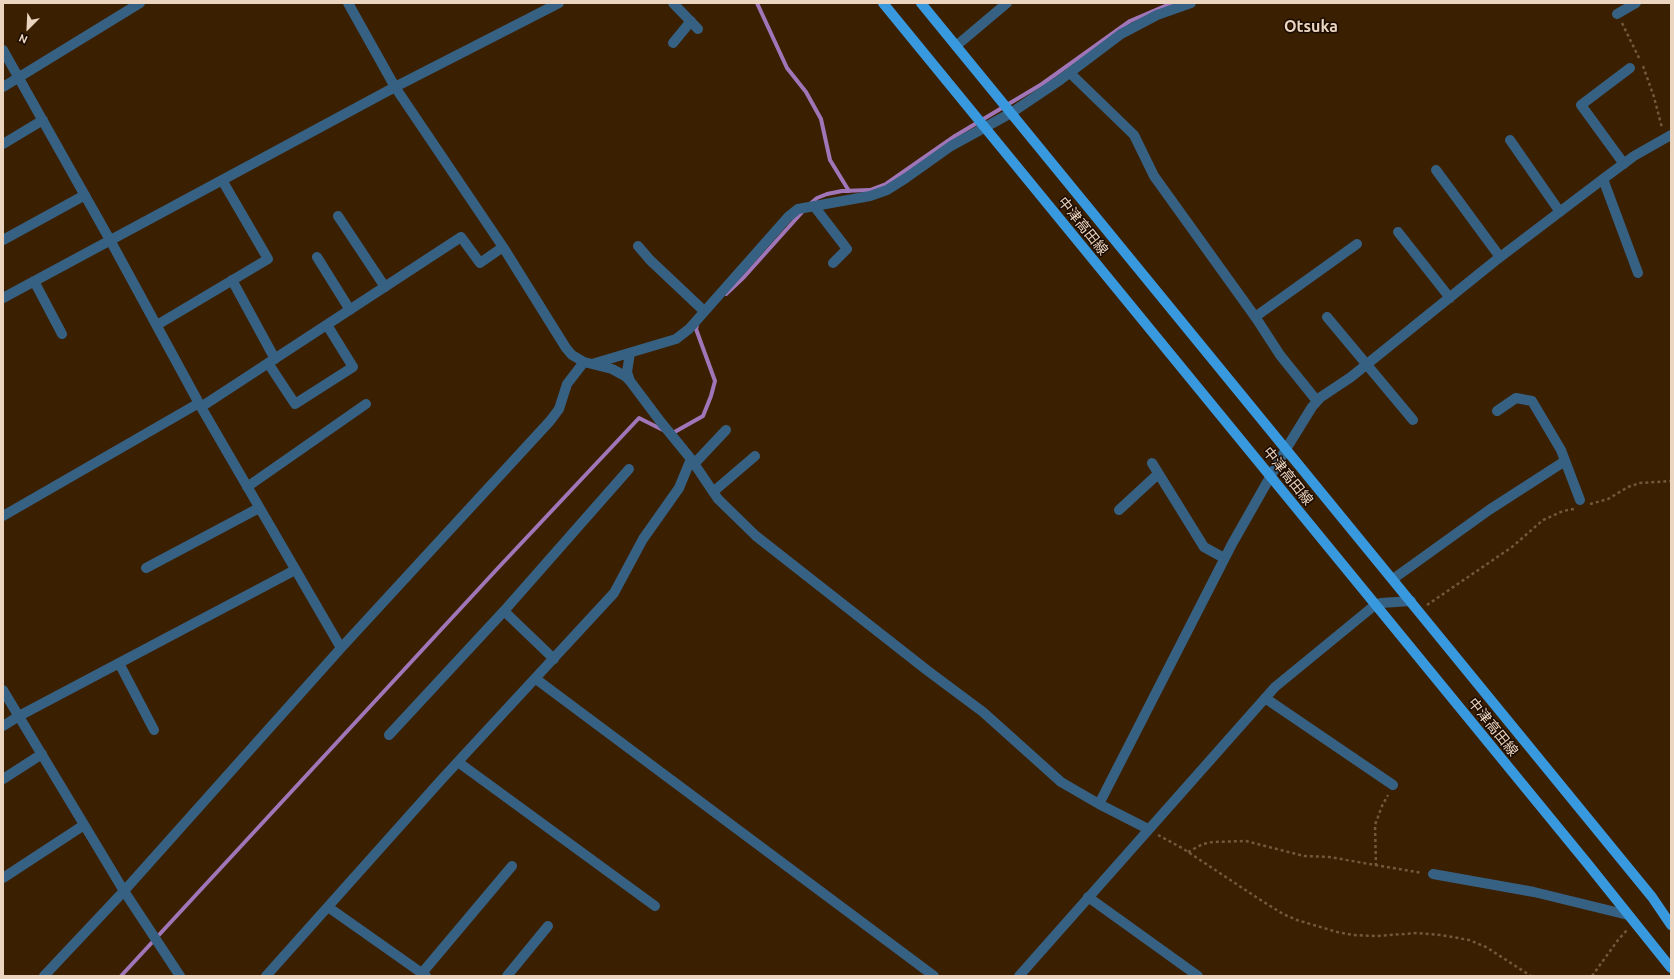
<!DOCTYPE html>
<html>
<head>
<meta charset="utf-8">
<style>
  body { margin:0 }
  #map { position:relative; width:1674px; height:979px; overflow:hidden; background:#3a1f00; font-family:Ubuntu,sans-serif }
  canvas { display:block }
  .frame { position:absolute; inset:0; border:4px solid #ecd5c0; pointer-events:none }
  .north { position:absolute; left:8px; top:8px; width:40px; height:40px; -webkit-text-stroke:3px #1a0b00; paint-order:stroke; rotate:204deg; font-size:11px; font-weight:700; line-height:16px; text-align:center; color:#ecd5c0 }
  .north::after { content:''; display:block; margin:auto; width:14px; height:18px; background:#ecd5c0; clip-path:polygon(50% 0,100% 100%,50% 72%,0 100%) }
</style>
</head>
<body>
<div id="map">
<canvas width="1674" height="979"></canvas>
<div class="frame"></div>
<div class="north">N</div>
</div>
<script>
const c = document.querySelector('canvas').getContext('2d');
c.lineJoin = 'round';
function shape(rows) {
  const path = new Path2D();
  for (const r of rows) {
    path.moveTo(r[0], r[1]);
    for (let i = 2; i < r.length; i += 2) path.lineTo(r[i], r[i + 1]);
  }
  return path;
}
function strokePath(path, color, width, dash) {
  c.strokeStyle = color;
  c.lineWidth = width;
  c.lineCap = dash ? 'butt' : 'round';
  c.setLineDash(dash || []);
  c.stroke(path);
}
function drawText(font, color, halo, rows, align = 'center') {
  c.font = font + ' Ubuntu,"Noto Sans JP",sans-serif';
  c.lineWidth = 3;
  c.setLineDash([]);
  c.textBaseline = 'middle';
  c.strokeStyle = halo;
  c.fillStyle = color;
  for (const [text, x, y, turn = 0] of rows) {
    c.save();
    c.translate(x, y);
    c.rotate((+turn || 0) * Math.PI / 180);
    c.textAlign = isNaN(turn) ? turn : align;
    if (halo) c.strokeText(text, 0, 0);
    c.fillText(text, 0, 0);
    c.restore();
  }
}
strokePath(shape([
  [757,3,787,68,806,92,821,119,830,160,849,191],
  [810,204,817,198,827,194,842,191,870,190,886,184,955,136,1042,84,1130,21,1172,3],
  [726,294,744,277,804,210],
  [671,434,703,416,711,396,715,381,696,329,697,325],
  [121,976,498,568,639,418,663,430]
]), '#a076b8', 4);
strokePath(shape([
  [1622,23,1640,60],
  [1643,66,1654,97,1662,128],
  [1590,504,1608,499,1628,487,1640,483,1671,481],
  [1427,605,1512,547,1543,520,1563,511,1574,509],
  [1158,835,1182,848,1259,899,1283,914,1297,920,1337,932,1353,935,1377,936,1417,933,1441,935,1469,940,1486,947,1531,976],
  [1188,852,1203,844,1213,842,1246,841,1304,856,1329,857,1422,873],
  [1376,866,1375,825,1382,806,1388,795],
  [1592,976,1618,940,1627,930]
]), '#72583c', 2.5, [3, 3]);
strokePath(shape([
  [348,3,395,87,503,247,566,348,572,355,584,362],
  [673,3,698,29],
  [1617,14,1636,3],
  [673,43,691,21],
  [956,46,1007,3],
  [3,50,110,240,201,407,341,648],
  [1070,73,1134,135,1154,176,1256,318,1280,355,1317,401],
  [3,87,140,3],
  [1510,140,1560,212],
  [3,144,43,120],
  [1624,164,1581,105,1630,68],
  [1436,170,1500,257],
  [1603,179,1638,273],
  [814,206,847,249,833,263],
  [338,216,385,287],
  [1398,232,1450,298],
  [3,240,85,195],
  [638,246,650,260,704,311],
  [317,257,350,310],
  [232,280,275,359],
  [34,281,62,334],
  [3,298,395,87,559,3],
  [1255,317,1357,244],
  [1327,317,1413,420],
  [157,325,268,259,222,180],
  [268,363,295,404,353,367,327,325],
  [592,364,612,369,625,376,630,381,660,421,691,459,718,499,756,536,928,671,983,712,1061,782,1099,804,1148,829],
  [630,381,627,372,630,353],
  [201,407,461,237,480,263,503,247],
  [1497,411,1516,398,1532,401,1561,450,1580,500],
  [1152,463,1204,547,1224,558],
  [694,464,726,430],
  [247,487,366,404],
  [713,492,755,456],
  [1119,510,1158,474],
  [3,516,199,403],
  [146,568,259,508],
  [1393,579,1489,510,1565,461],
  [504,611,629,469],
  [119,663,154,730],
  [536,679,934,976],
  [3,690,124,891,180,976],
  [1265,698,1393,785],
  [3,726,19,716,295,570],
  [389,735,504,611,554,659],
  [458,762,655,906],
  [3,779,42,754],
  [1099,804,1232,544,1286,449,1312,407,1321,397,1351,377,1495,261,1603,179,1634,156,1671,135],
  [1433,874,1534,892,1628,915],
  [3,878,84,825],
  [1088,897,1198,976],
  [328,907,426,976],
  [422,973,512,866],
  [44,976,124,891,341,648,550,421,559,409,567,384,584,362,592,364,676,339,689,329,788,217,798,209,870,196,887,190,906,178,951,146,1011,113,1060,80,1121,34,1157,15,1191,3],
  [266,976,442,779,614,593,643,539,679,488,691,459],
  [507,976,548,926],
  [1019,976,1275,687,1375,605,1381,603,1411,601]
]), '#376182', 10);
strokePath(shape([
  [883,3,1587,863,1671,968],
  [921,3,1652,897,1671,925]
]), '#3999de', 10);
drawText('14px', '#ecd5c0', '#1a0b00', [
  ["中津高田線",1083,226,51],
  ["中津高田線",1288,476,51],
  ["中津高田線",1493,727,51]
]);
drawText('bold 16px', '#ecd5c0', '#1a0b00', [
  ["Otsuka",1311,27]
]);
</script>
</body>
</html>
